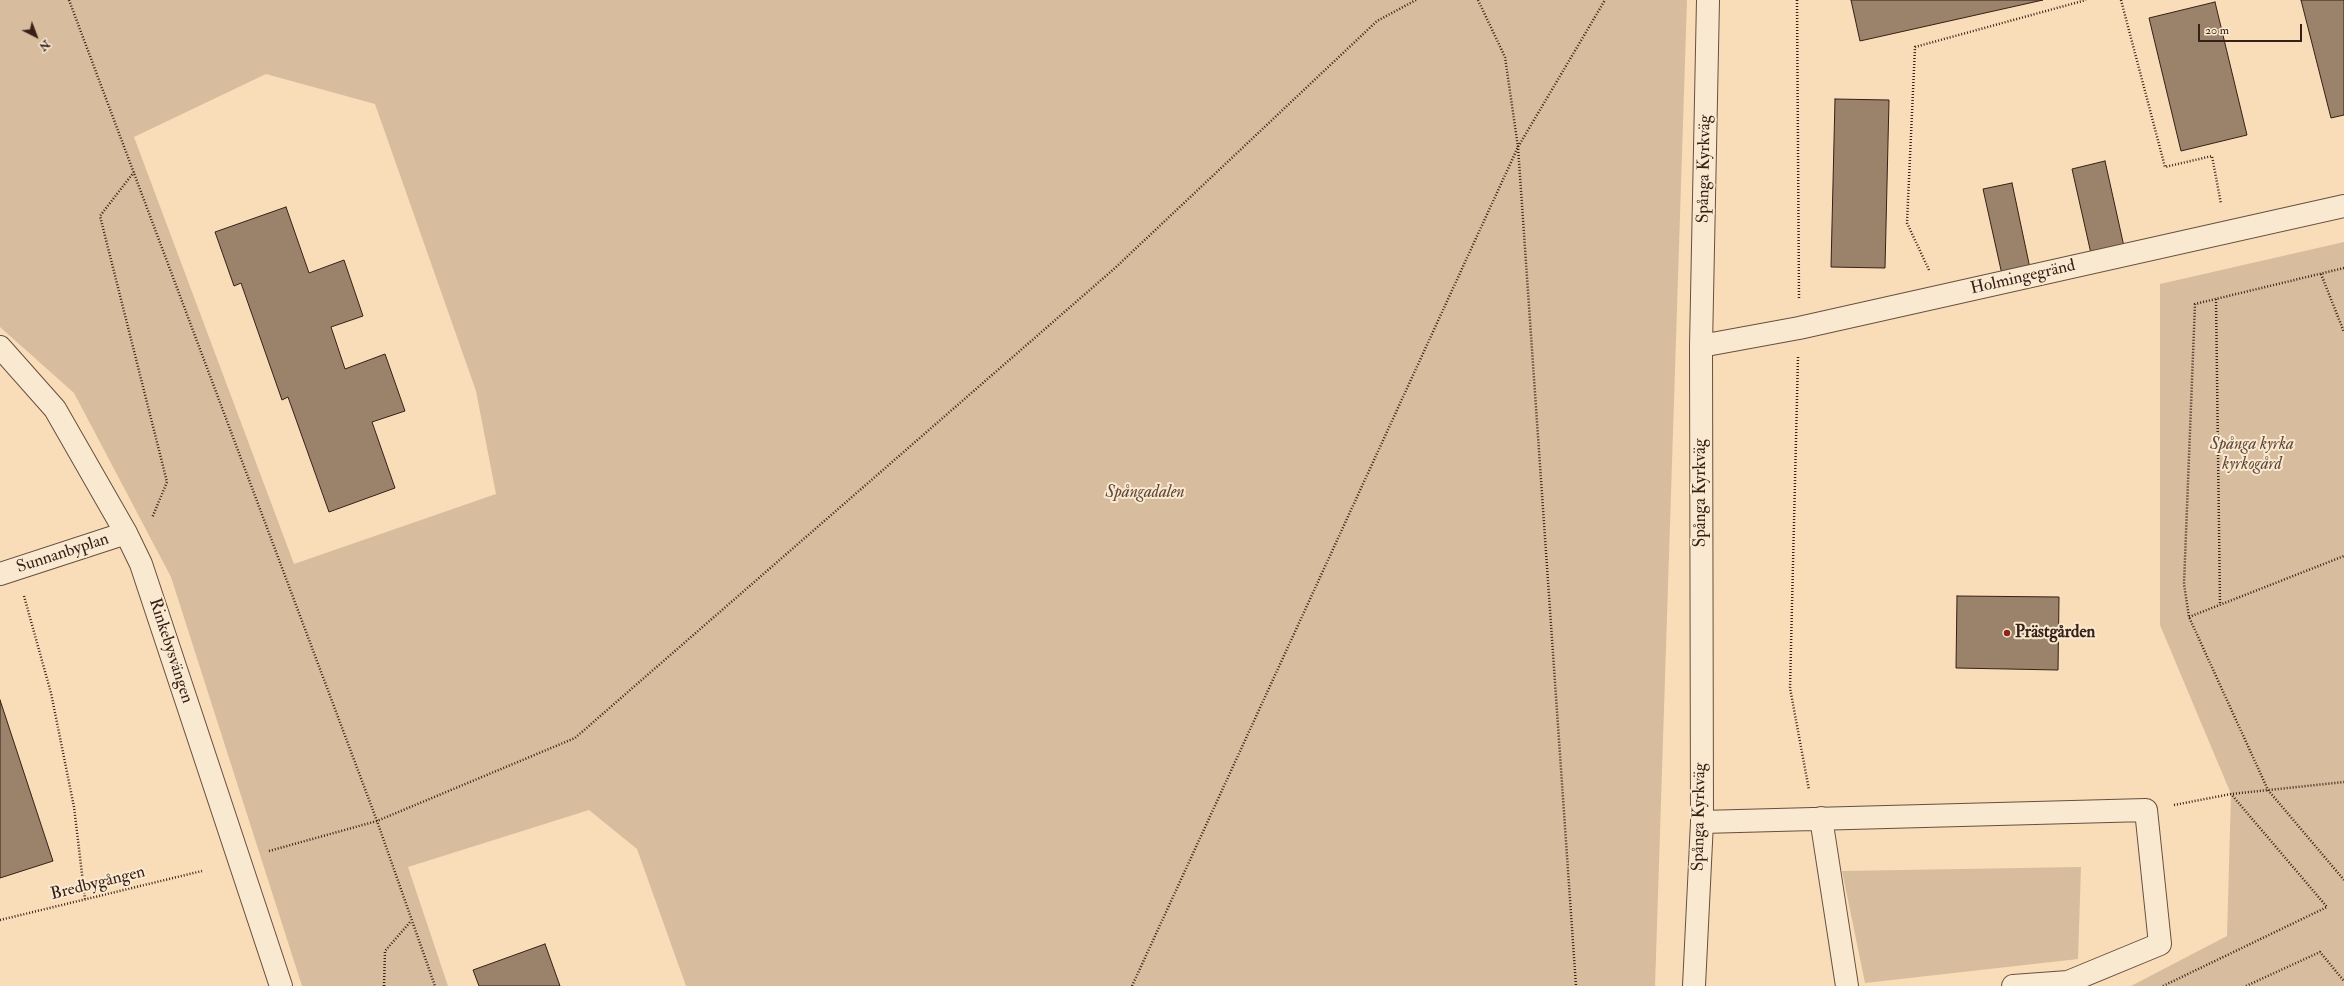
<!DOCTYPE html>
<html>
<head>
<meta charset="utf-8">
<style>
  body { margin:0 }
  #map { position:relative; width:2344px; height:986px; overflow:hidden; background:#f8ddb8; font-family:"IM FELL Double Pica",serif }
  canvas { display:block }
  .north { position:absolute; left:16px; top:16px; width:40px; height:40px; -webkit-text-stroke:3px #fae9d1; paint-order:stroke; rotate:138deg; font-size:11px; font-weight:700; line-height:16px; text-align:center; color:#372017 }
  .north::after { content:''; display:block; margin:auto; width:14px; height:18px; background:#372017; clip-path:polygon(50% 0,100% 100%,50% 72%,0 100%) }
  .scale { position:absolute; left:2198px; top:24px; width:104px; height:18px; box-sizing:border-box; border:2px solid #372017; border-top:0; padding-left:5px; font-size:12px; line-height:14px; white-space:nowrap; color:#372017; -webkit-text-stroke:3px #fae9d1; paint-order:stroke }
</style>
</head>
<body>
<div id="map">
<canvas width="2344" height="986"></canvas>
<div class="north">N</div>
<div class="scale">20 m</div>
</div>
<script>
const c = document.querySelector('canvas').getContext('2d');
c.lineJoin = 'round';
function paint(path, color) {
  c.fillStyle = color;
  c.fill(path, 'evenodd');
}
function shape(rows) {
  const path = new Path2D();
  for (const r of rows) {
    path.moveTo(r[0], r[1]);
    for (let i = 2; i < r.length; i += 2) path.lineTo(r[i], r[i + 1]);
  }
  return path;
}
function strokePath(path, color, width, dash) {
  c.strokeStyle = color;
  c.lineWidth = width;
  c.lineCap = dash ? 'butt' : 'round';
  c.setLineDash(dash || []);
  c.stroke(path);
}
function drawText(font, color, halo, rows, align = 'center') {
  c.font = font + ' "IM FELL Double Pica",serif';
  c.lineWidth = 4;
  c.setLineDash([]);
  c.textBaseline = 'middle';
  c.strokeStyle = halo;
  c.fillStyle = color;
  for (const [text, x, y, turn = 0] of rows) {
    c.save();
    c.translate(x, y);
    c.rotate((+turn || 0) * Math.PI / 180);
    c.textAlign = isNaN(turn) ? turn : align;
    if (halo) c.strokeText(text, 0, 0);
    c.fillText(text, 0, 0);
    c.restore();
  }
}
paint(shape([
  [0,0,1687,0,1655,986,686,986,637,849,589,810,408,867,448,986,302,986,171,577,74,393,0,327],
  [266,74,375,104,476,391,496,494,294,564,134,137],
  [2344,242,2344,986,2131,986,2227,936,2231,794,2160,625,2160,284],
  [2081,867,2078,959,1865,983,1842,871]
]), '#d7bd9d');
const building = shape([
  [1851,0,2043,0,1860,41,1851,0],
  [2301,0,2344,0,2344,115,2331,118,2301,0],
  [2215,2,2247,135,2181,151,2149,18,2215,2],
  [1835,99,1889,100,1885,268,1831,267,1835,99],
  [2105,161,2125,251,2092,258,2072,169,2105,161],
  [2012,183,2031,273,2003,279,1983,189,2012,183],
  [286,207,309,273,344,260,363,316,331,327,345,369,385,354,405,411,372,422,395,488,329,512,288,397,282,400,241,283,234,286,215,232,286,207],
  [1957,596,2059,597,2058,670,1956,668,1957,596],
  [0,700,53,861,0,878,0,700],
  [545,944,560,986,479,986,473,970,545,944]
]);
paint(building, '#9b826b');
strokePath(building, '#372017', 1);
const minor = shape([
  [1701,346,1799,328,2344,206],
  [0,347,55,409,126,533,141,564,281,986],
  [0,574,126,533],
  [1821,818,1847,986],
  [1702,822,2146,810,2160,944,2068,982,2013,986],
  [1694,986,1702,822,1701,346,1708,0]
]);
strokePath(minor, '#674f3f', 24);
strokePath(shape([
  [69,0,377,821,435,986],
  [1478,0,1505,57,1518,147,1576,986],
  [1797,0,1799,298],
  [2121,0,2165,167,2212,156,2221,204],
  [134,172,100,216,167,482,152,518],
  [2344,268,2195,304,2184,584,2189,617,2268,790,2344,880],
  [1929,270,1907,223,1915,47,2086,0],
  [2321,274,2344,332],
  [2216,299,2220,604],
  [1798,357,1790,688,1809,790],
  [24,596,51,693,74,807,85,899],
  [2189,617,2344,556],
  [2174,805,2231,794,2344,782],
  [269,851,377,821,575,738,1115,268,1377,21,1416,0],
  [0,920,202,871],
  [384,986,385,951,411,921],
  [1132,986,1518,147,1605,0],
  [2163,986,2327,907,2231,794],
  [2246,986,2320,952,2344,981]
]), '#372017', 2.5, [1, 2]);
strokePath(minor, '#fae9d1', 22);
for (const [x, y, r, color] of [
  [2007,633,4,"#8f2418"]
]) {
  const dot = new Path2D();
  dot.arc(x, y, r, 0, 2 * Math.PI);
  c.fillStyle = color;
  c.fill(dot);
  strokePath(dot, '#fae9d1', 1.5);
}
drawText('17px', '#372017', '#fae9d1', [
  ["Spånga Kyrkväg",1705,169,-89],
  ["Holmingegränd",2023,278,-13],
  ["Spånga Kyrkväg",1701,493,-90],
  ["Sunnanbyplan",63,554,-18],
  ["Rinkebysvängen",170,651,72],
  ["Spånga Kyrkväg",1700,817,-89],
  ["Bredbygången",98,884,-14]
]);
drawText('italic 17px', '#5f4738', '#fae9d1', [
  ["Spånga kyrka",2252,445],
  ["kyrkogård",2252,465],
  ["Spångadalen",1145,493]
]);
drawText('bold 17px', '#372017', '#fae9d1', [
  ["Prästgården",2015,633]
], 'left');
</script>
</body>
</html>
